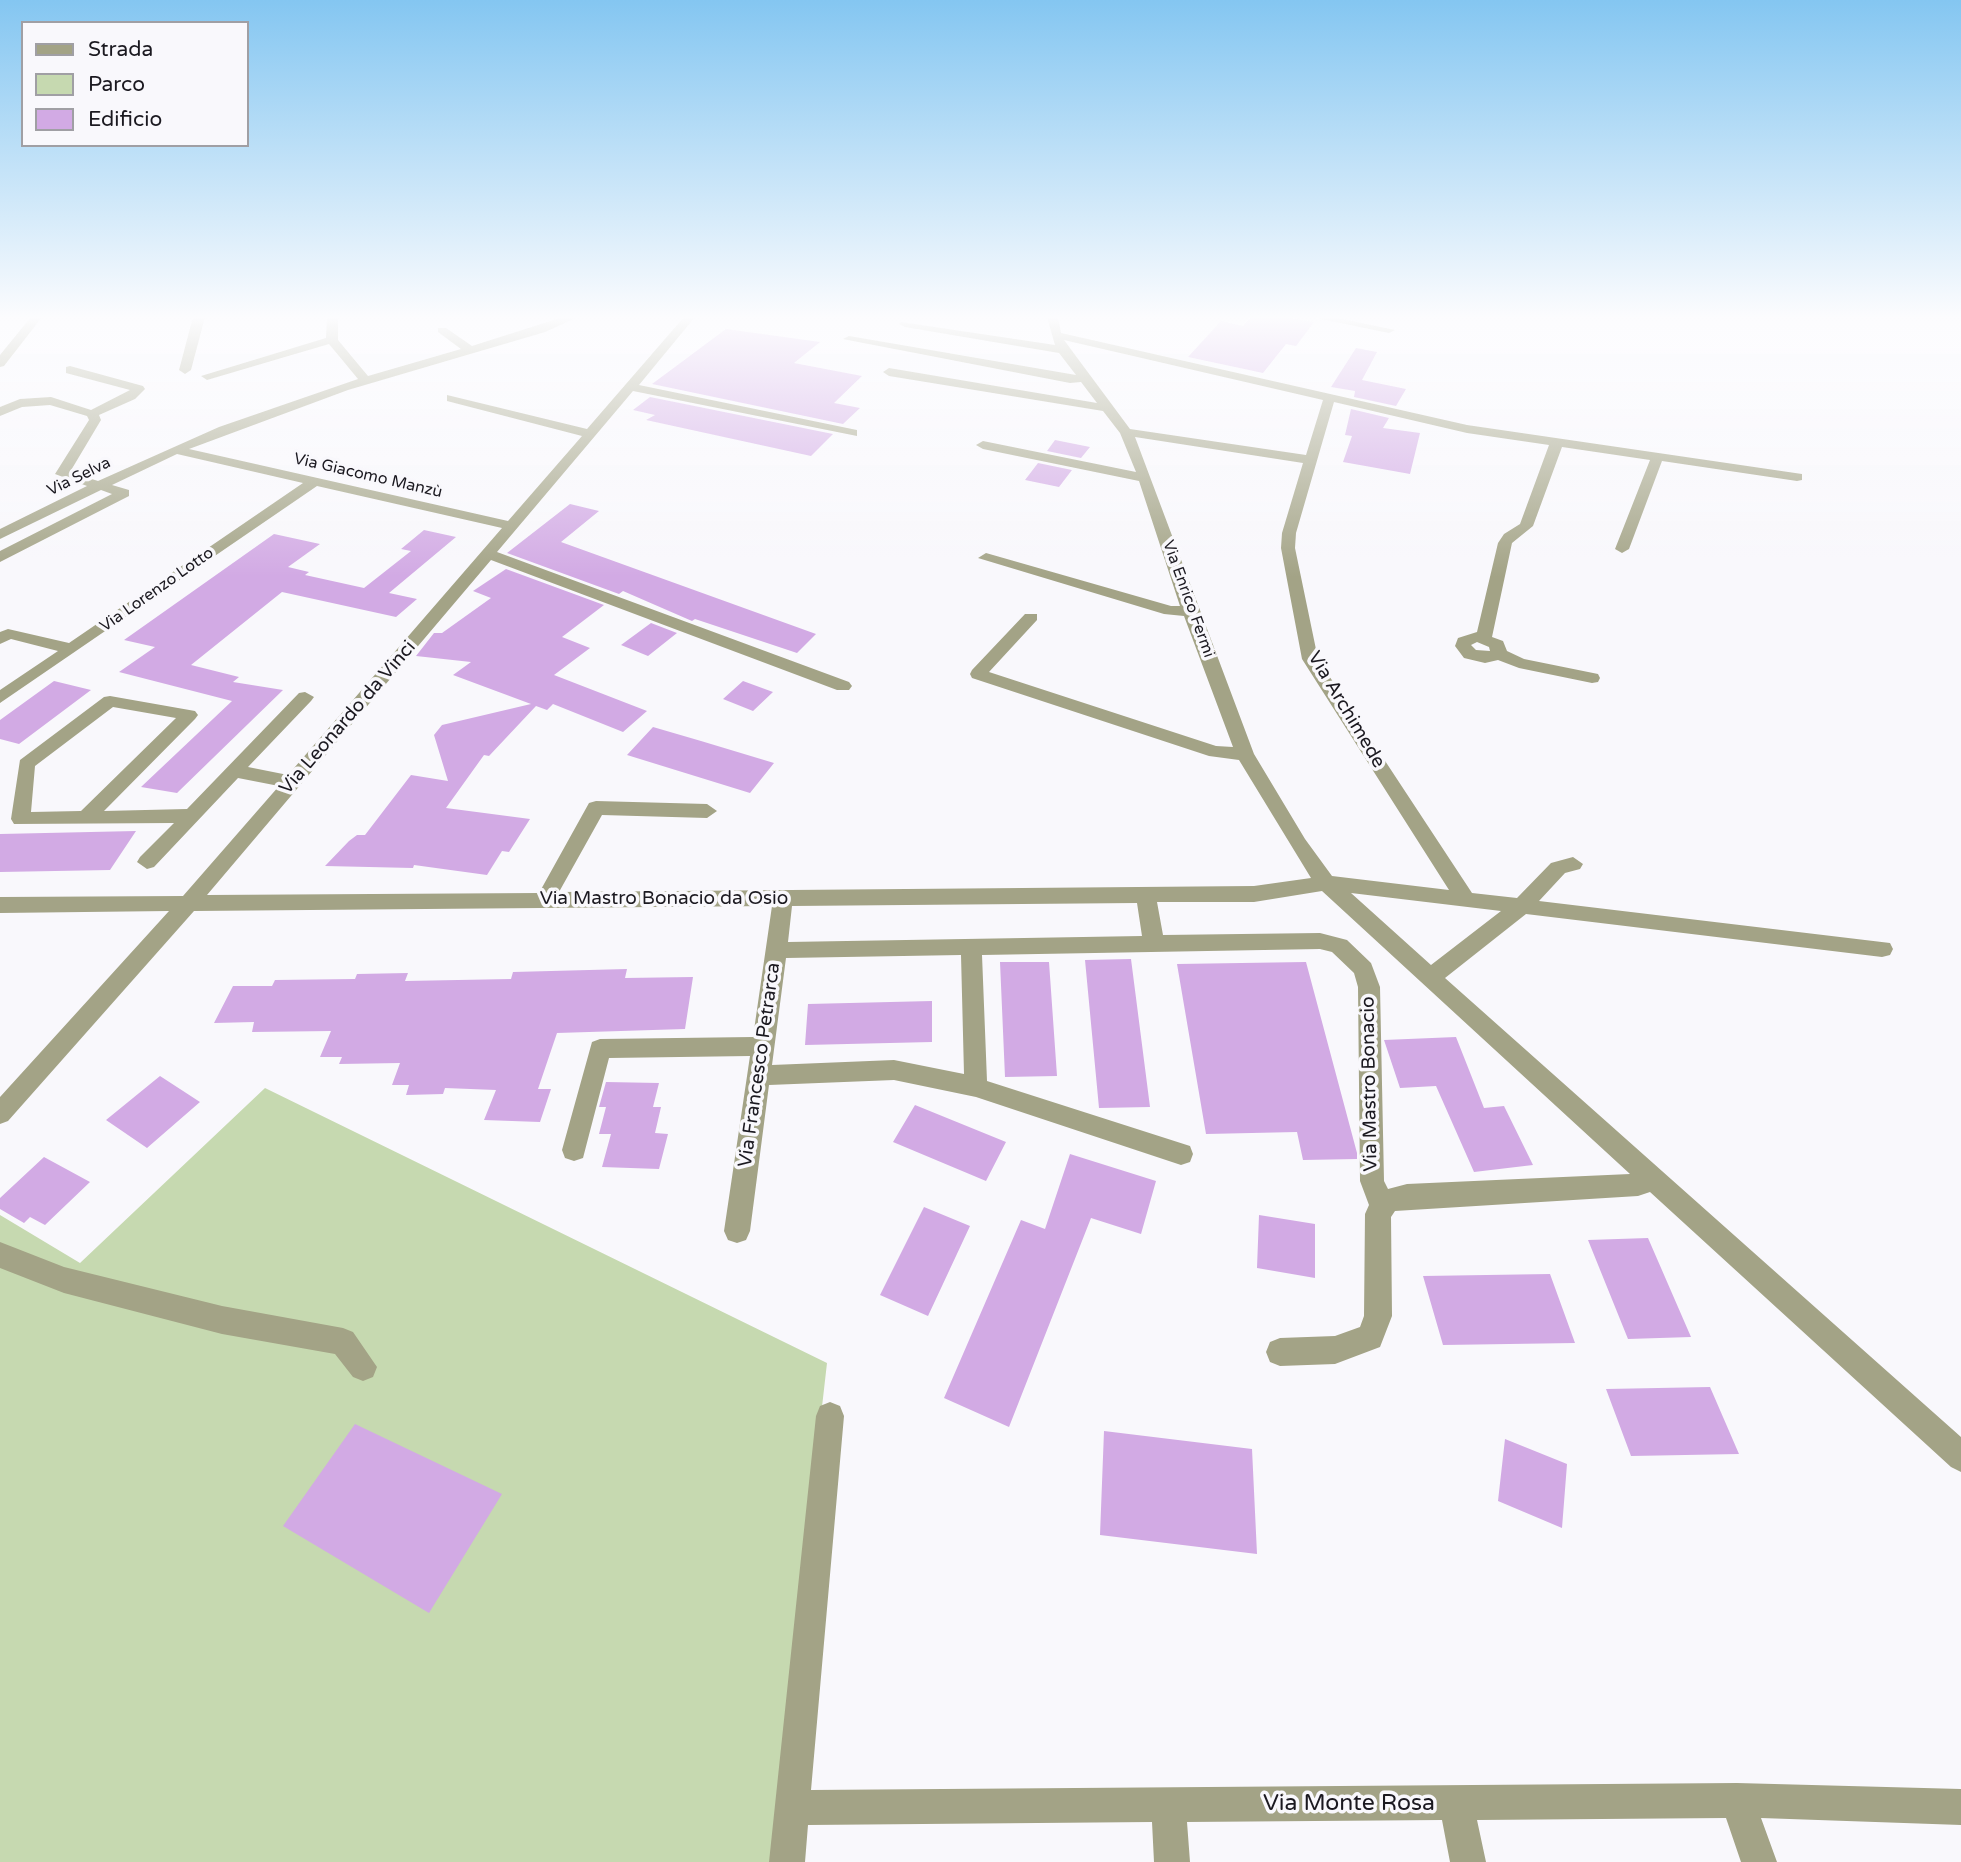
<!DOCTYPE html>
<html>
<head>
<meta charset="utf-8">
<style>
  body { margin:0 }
  #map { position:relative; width:1961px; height:1862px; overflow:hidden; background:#f9f8fc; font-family:"Varela Round",sans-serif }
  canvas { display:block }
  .legend { position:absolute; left:21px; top:21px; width:228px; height:126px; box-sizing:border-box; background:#f9f8fc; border:2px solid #a09fa4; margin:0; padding:9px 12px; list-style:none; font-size:21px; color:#1b1920 }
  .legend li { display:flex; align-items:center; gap:14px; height:35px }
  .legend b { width:35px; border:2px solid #a09fa4 }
</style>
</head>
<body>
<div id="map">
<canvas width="1961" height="1862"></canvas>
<ul class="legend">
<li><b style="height:9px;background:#a3a386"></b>Strada</li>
<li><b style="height:19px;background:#c6d9b0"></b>Parco</li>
<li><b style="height:19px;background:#d2aae4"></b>Edificio</li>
</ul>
</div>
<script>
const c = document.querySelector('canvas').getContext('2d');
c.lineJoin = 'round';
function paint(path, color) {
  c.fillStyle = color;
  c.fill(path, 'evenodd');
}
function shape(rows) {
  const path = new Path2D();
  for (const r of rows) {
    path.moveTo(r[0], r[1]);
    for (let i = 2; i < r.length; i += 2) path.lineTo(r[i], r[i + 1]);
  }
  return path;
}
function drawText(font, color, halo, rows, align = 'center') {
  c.font = font + ' "Varela Round",sans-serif';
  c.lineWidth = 7;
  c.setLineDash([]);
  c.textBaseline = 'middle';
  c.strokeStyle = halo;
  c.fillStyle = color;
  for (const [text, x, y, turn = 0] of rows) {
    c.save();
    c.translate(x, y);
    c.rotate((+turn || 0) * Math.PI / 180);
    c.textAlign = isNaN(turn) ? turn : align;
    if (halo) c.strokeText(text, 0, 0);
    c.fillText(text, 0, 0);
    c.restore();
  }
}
paint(shape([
  [265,1088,827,1363,770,1862,0,1862,0,1215,80,1263]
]), '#c6d9b0');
paint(shape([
  [1251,317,1285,317,1314,322,1296,346,1286,344,1263,373,1188,357,1221,321,1243,326],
  [726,329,820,342,794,363,862,376,834,403,860,408,843,424,652,384],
  [1356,348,1377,352,1362,380,1406,389,1396,406,1354,397,1355,391,1331,387],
  [650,397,833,434,811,456,646,420,655,415,633,410],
  [1351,409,1389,418,1383,428,1420,433,1410,474,1343,462,1352,436,1345,435],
  [1055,440,1090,447,1081,458,1047,451],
  [1038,463,1072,470,1059,487,1025,480],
  [570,504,599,511,561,542,816,634,797,653,695,619,692,621,623,591,619,594,507,553],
  [424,530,456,537,389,593,417,599,396,617,282,592,191,665,239,677,233,682,283,690,177,793,141,787,232,701,119,672,155,647,124,640,274,534,320,544,288,567,309,572,305,575,364,588,411,551,401,549],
  [506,569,604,605,562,637,590,648,554,675,647,711,623,732,553,704,547,710,536,706,489,756,484,755,446,808,530,819,509,852,502,851,487,875,414,865,413,868,325,866,349,841,357,835,365,835,411,775,448,781,434,735,442,725,531,704,453,675,471,662,416,656,434,633,442,633,491,598,473,591],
  [651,623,677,633,648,656,621,645],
  [54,681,91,690,19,744,0,739,0,720],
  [743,681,773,692,753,711,723,699],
  [653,727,701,741,774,763,750,793,627,755],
  [136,831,110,870,0,872,0,834],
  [1131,959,1150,1107,1099,1108,1085,960],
  [1000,962,1049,962,1057,1076,1005,1077],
  [1306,962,1357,1153,1357,1159,1303,1160,1297,1132,1206,1134,1177,964],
  [627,969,625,978,693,977,685,1029,557,1033,538,1089,551,1089,540,1122,484,1120,496,1090,445,1088,443,1094,406,1095,409,1085,392,1085,400,1063,339,1064,342,1057,320,1057,331,1031,252,1032,254,1022,214,1023,233,986,272,986,275,980,355,979,357,974,408,973,405,981,511,979,513,972],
  [932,1001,932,1042,805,1045,808,1004],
  [1456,1037,1484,1108,1504,1106,1533,1165,1474,1172,1436,1086,1400,1088,1384,1040],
  [160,1076,200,1102,147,1148,106,1120],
  [606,1082,659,1083,653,1107,661,1107,655,1133,668,1134,659,1169,602,1167,611,1134,599,1134,606,1107,599,1107],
  [915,1105,1006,1142,986,1181,893,1142],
  [1070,1154,1156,1181,1141,1234,1091,1218,1009,1427,944,1398,1021,1220,1045,1229],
  [44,1157,90,1182,45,1225,30,1217,24,1223,0,1209,0,1198],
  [924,1207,970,1226,928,1316,880,1295],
  [1259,1215,1315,1224,1315,1278,1257,1268],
  [1648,1238,1691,1337,1628,1339,1588,1240],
  [1550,1274,1575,1343,1443,1345,1423,1276],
  [1710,1387,1739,1454,1631,1456,1606,1389],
  [355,1424,502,1494,429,1613,283,1526],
  [1104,1431,1252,1449,1257,1554,1100,1535],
  [1505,1439,1567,1464,1562,1528,1498,1501]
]), '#d2aae4');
paint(shape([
  [31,317,42,317,4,366,0,367,0,355,31,317],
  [193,317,205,317,191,370,185,374,179,370,193,317],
  [327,317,338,317,338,340,368,376,461,349,438,332,438,328,446,328,472,346,563,317,578,317,545,332,348,390,189,449,508,521,582,436,447,401,447,395,587,429,684,317,695,317,639,385,852,429,857,430,857,436,633,391,497,552,849,682,852,686,849,690,837,690,491,560,207,895,539,893,589,803,596,801,707,804,717,811,707,818,602,815,559,892,1254,886,1311,878,1239,760,1209,756,972,678,970,674,972,670,1025,614,1037,614,1037,620,989,672,1216,746,1233,747,1184,616,1164,614,978,558,986,553,1171,606,1180,606,1139,481,983,449,976,445,983,441,1136,472,1120,433,1103,411,889,376,883,372,889,368,1097,403,1081,382,1070,383,843,339,849,336,1076,375,1059,353,905,327,899,324,901,322,1055,345,1047,317,1058,317,1061,333,1467,425,1802,474,1802,480,1797,481,1662,461,1629,549,1622,553,1615,549,1650,460,1562,447,1533,526,1512,543,1492,637,1503,641,1507,651,1524,659,1598,674,1600,678,1598,682,1592,683,1519,668,1498,660,1485,663,1464,658,1455,646,1458,638,1477,632,1498,543,1504,534,1520,524,1549,445,1467,433,1334,402,1296,533,1295,548,1318,659,1472,893,1517,898,1551,863,1573,857,1583,864,1580,869,1565,873,1539,901,1890,943,1893,949,1890,955,1882,957,1526,914,1445,978,1961,1437,1961,1472,1951,1467,1650,1192,1638,1196,1395,1211,1391,1217,1392,1316,1380,1347,1335,1364,1280,1366,1270,1362,1266,1352,1270,1342,1280,1338,1335,1336,1360,1327,1364,1316,1365,1214,1369,1205,1360,1181,1358,987,1354,973,1332,952,1320,949,982,955,987,1081,1190,1146,1193,1154,1190,1162,1181,1165,976,1097,894,1080,769,1085,750,1231,746,1240,737,1243,728,1240,724,1231,750,1056,609,1058,583,1158,574,1161,565,1158,562,1150,592,1042,600,1039,753,1037,772,906,194,911,8,1121,0,1124,0,1097,169,911,0,913,0,897,183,896,279,786,238,778,154,867,147,869,137,862,140,857,174,823,14,824,11,819,20,760,104,697,110,696,195,711,198,715,195,719,104,811,187,809,299,693,305,692,314,697,311,701,248,767,288,775,502,528,317,486,0,703,0,690,58,651,11,639,0,644,0,632,8,629,69,643,303,483,177,454,112,485,129,490,129,496,0,562,0,551,112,494,101,490,0,539,0,529,87,486,55,474,89,420,87,416,50,405,22,407,0,416,0,407,20,399,51,397,91,410,130,390,66,373,66,367,70,366,143,386,145,389,135,399,99,415,101,420,70,472,98,481,219,427,358,379,329,344,207,380,201,376,326,338,327,317],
  [1064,340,1323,400,1306,455,1130,429,1064,340],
  [1135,437,1303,463,1282,533,1281,548,1302,659,1449,890,1332,876,1305,839,1254,754,1135,437],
  [1477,642,1489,647,1490,651,1476,650,1471,645,1477,642],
  [113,707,176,718,81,811,31,812,35,766,113,707],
  [1322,891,1630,1174,1407,1184,1388,1189,1384,1181,1380,987,1371,963,1347,940,1320,933,1163,935,1157,902,1254,902,1322,891],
  [1351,893,1501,911,1431,965,1351,893],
  [1137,903,1142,936,788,942,792,906,1137,903],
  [961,955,964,1074,894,1060,772,1065,786,958,961,955],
  [1311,317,1333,317,1395,330,1389,333,1311,317],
  [0,1242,64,1267,222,1306,343,1328,353,1332,377,1367,373,1377,363,1381,353,1377,335,1354,222,1334,64,1293,0,1268,0,1242],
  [830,1402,840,1406,844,1416,811,1790,1737,1783,1961,1789,1961,1825,1761,1818,1777,1862,1741,1862,1726,1818,1477,1820,1486,1862,1450,1862,1442,1820,1187,1822,1190,1862,1154,1862,1152,1822,808,1825,805,1862,769,1862,816,1416,820,1406,830,1402]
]), '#a3a386');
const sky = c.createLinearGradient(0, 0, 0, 577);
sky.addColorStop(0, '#84c6f1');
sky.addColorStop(0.55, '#fcfcfe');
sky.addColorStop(1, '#fcfcfe00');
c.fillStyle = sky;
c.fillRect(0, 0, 1961, 577);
drawText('16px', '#1b1920', '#f9f8fc', [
  ["Via Giacomo Manzù",368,476,13],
  ["Via Selva",79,477,-26],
  ["Via Lorenzo Lotto",157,590,-35],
  ["Via Enrico Fermi",1188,599,70]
]);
drawText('19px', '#1b1920', '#f9f8fc', [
  ["Via Archimede",1346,710,59],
  ["Via Leonardo da Vinci",348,718,-49],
  ["Via Mastro Bonacio da Osio",664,899],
  ["Via Francesco Petrarca",760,1065,-82],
  ["Via Mastro Bonacio",1370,1084,-91]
]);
drawText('23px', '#1b1920', '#f9f8fc', [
  ["Via Monte Rosa",1349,1804]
]);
</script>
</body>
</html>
